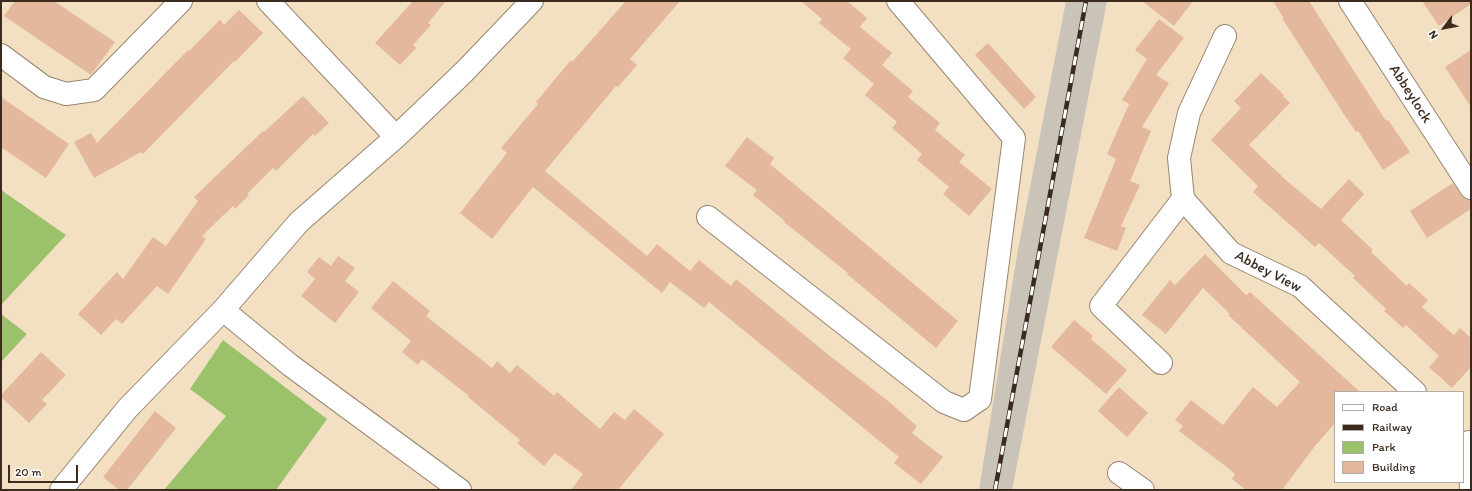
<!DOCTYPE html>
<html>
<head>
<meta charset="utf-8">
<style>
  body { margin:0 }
  #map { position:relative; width:1472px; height:491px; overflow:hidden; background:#f3e0c3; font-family:Itim,sans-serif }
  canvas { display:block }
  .frame { position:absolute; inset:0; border:2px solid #3b2a1e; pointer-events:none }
  .legend { position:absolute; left:1334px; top:391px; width:130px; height:92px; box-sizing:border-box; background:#fff; border:1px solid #b1aaa5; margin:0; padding:5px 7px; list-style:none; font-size:12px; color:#3b2a1e }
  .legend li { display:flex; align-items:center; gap:8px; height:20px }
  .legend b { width:20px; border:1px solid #b1aaa5 }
  .north { position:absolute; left:1424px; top:8px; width:40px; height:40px; -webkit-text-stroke:3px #fff; paint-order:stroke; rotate:238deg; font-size:11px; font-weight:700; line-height:16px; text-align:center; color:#3b2a1e }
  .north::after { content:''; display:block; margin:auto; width:14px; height:18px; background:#3b2a1e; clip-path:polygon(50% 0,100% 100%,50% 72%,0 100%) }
  .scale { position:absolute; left:8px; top:465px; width:70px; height:18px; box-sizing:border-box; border:2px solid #3b2a1e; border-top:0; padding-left:5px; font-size:12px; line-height:14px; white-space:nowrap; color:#3b2a1e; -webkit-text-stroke:3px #fff; paint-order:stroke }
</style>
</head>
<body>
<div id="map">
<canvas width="1472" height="491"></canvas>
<div class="frame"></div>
<ul class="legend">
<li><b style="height:5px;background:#fff"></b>Road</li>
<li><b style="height:5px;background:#3b2a1e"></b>Railway</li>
<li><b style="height:11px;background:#9bc16b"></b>Park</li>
<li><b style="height:11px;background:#e3b89c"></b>Building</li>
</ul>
<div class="north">N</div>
<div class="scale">20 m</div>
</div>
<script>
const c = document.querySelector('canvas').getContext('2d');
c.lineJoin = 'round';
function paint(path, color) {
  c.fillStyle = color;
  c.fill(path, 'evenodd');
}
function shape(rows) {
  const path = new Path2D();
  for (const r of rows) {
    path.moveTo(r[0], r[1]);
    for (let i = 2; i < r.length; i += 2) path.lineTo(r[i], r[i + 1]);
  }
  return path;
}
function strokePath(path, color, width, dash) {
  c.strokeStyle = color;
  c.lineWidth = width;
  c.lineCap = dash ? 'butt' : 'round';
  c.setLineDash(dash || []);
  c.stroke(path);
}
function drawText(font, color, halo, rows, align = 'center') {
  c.font = font + ' Itim,sans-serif';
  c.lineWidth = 3;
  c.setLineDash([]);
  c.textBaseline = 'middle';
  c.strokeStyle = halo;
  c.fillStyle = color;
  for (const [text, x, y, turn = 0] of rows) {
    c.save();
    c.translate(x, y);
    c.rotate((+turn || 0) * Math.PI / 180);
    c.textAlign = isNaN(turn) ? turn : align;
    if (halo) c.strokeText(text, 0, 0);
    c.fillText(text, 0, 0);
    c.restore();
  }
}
paint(shape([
  [1066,1,1107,1,1012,490,979,490,1017,255]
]), '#c9c3b8');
paint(shape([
  [1,190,66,235,1,305],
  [1,314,27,334,1,362],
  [223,340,327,419,276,490,164,490,226,416,190,389]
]), '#9bc16b');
paint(shape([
  [15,1,54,1,115,42,91,75,4,16],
  [413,1,446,1,428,23,431,25,413,45,416,48,400,65,375,43],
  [626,1,680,1,630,59,637,65,618,87,616,86,545,171,647,256,657,244,690,271,699,260,731,286,736,279,830,356,888,401,917,426,912,433,943,457,921,484,894,463,899,457,709,302,704,308,670,282,662,293,533,187,492,239,460,213,507,153,501,148,538,104,536,102,571,60,572,62],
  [801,1,847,1,867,18,860,27,892,53,882,65,913,91,908,97,940,123,935,130,965,155,959,162,992,189,969,216,943,194,949,187,917,160,922,154,892,128,897,122,865,95,874,84,843,58,851,49,819,23,822,19],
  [1142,1,1193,1,1174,26],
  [1273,1,1309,1,1386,121,1388,120,1410,152,1383,170,1358,131,1356,132,1345,116,1282,18,1283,17],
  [1422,1,1471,1,1471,4,1439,26],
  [239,10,263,33,235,62,234,61,143,154,141,152,94,178,74,142,91,133,97,143,188,50,189,51,220,20,224,25],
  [1159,19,1184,38,1156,75,1169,83,1142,127,1151,131,1130,181,1140,185,1121,226,1126,228,1117,251,1084,238,1116,159,1107,154,1129,104,1122,100,1147,59,1135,50],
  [988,43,1036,97,1024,109,975,55],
  [1471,50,1471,107,1445,67],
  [1261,73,1284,95,1283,96,1290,103,1249,145,1288,182,1321,209,1349,179,1364,194,1341,220,1373,250,1371,252,1407,286,1409,283,1428,300,1422,307,1454,335,1460,328,1471,338,1471,367,1452,388,1429,367,1439,356,1406,325,1403,328,1384,311,1386,309,1353,278,1355,276,1319,243,1315,247,1253,192,1258,186,1211,140,1241,108,1234,101],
  [303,96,329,123,315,136,313,134,276,171,273,168,247,194,249,195,235,209,233,206,202,236,206,239,168,294,157,286,122,324,116,319,101,335,78,314,117,272,123,279,153,237,166,246,198,201,194,197,263,131,264,132],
  [1,97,69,144,46,178,1,147],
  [747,137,774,158,770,164,958,321,936,348,847,274,848,273,784,222,785,221,753,195,757,190,725,166],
  [1453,183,1461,195,1465,199,1471,200,1471,209,1427,238,1410,211],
  [1205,254,1246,295,1250,292,1360,392,1335,392,1335,423,1315,446,1282,490,1246,490,1232,479,1235,474,1228,468,1179,431,1183,426,1175,420,1191,400,1223,425,1253,387,1277,407,1300,382,1228,315,1230,314,1203,288,1166,334,1142,315,1170,280,1175,285],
  [338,256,355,268,345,281,359,292,335,323,301,296,315,279,307,272,319,257,331,266],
  [393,281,430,311,426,316,492,368,497,361,510,373,517,365,554,396,557,392,600,429,614,412,625,420,634,409,664,434,618,490,571,490,583,474,555,453,544,466,517,443,520,440,468,397,469,396,422,359,418,365,402,352,411,341,371,308],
  [1074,320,1093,336,1091,339,1127,370,1106,394,1051,347],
  [41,352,66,375,42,400,47,404,29,423,1,397,1,395],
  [1119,387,1148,413,1127,437,1098,411],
  [155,411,176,428,127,490,119,490,103,477]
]), '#e3b89c');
const minor = shape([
  [268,1,396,137],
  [1350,1,1471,188],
  [1225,36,1189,113,1179,158,1183,199,1231,253,1300,286,1415,392],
  [1,55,44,87,66,94,94,90,181,1],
  [708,217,944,402,964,410,980,399,1014,138,898,1],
  [223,310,290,365,460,490],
  [1161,363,1101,306,1183,199],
  [1469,442,1471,490],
  [1119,473,1143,490],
  [61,490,127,409,223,310,299,222,396,137,464,72,532,1]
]);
strokePath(minor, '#978570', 24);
strokePath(minor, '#fff', 22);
const rail = shape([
  [995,490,1086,1]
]);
strokePath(rail, '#3b2a1e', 4.5);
strokePath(rail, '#fff', 3, [9]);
drawText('15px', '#3b2a1e', '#fff', [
  ["Abbeylock",1410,94,57],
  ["Abbey View",1268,272,28]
]);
</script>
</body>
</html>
